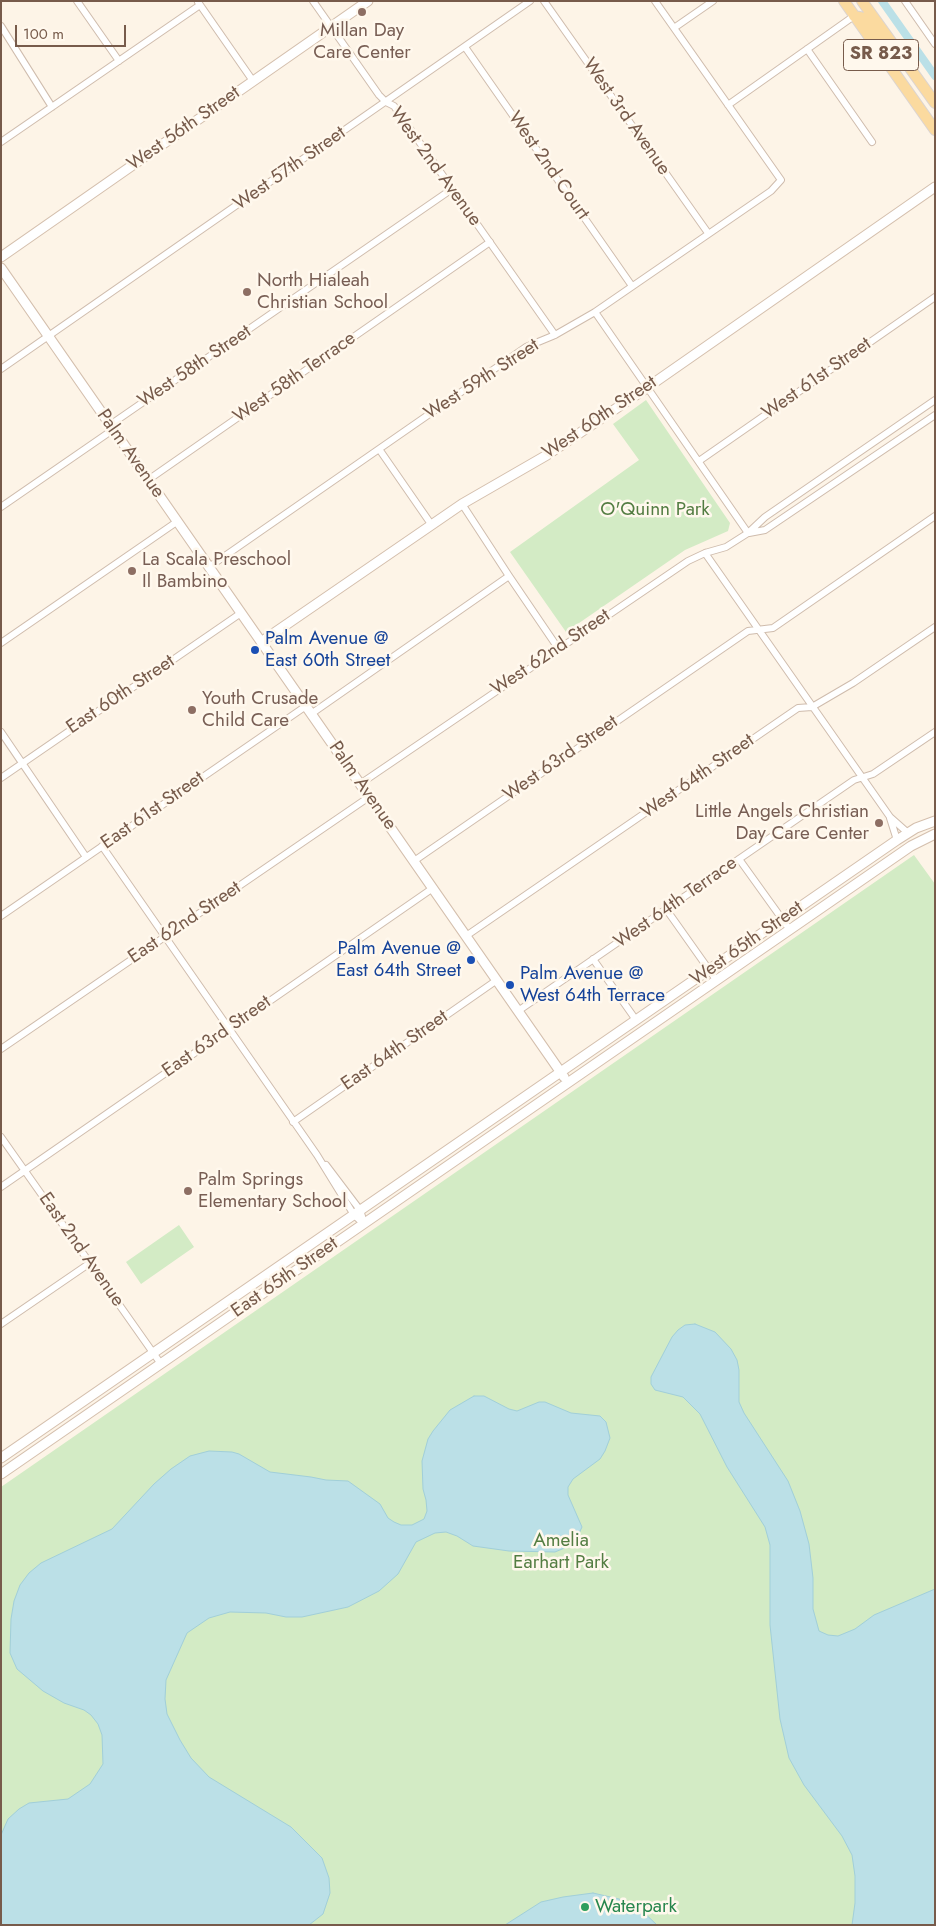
<!DOCTYPE html>
<html>
<head>
<meta charset="utf-8">
<style>
  body { margin:0 }
  #map { position:relative; width:936px; height:1926px; overflow:hidden; background:#fdf4e7; font-family:Jost,sans-serif }
  canvas { display:block }
  .frame { position:absolute; inset:0; border:2px solid #775b4b; pointer-events:none }
  .scale { position:absolute; left:15px; top:25px; width:111px; height:22px; box-sizing:border-box; border:2px solid #775b4b; border-top:0; padding-left:6px; font-size:15px; line-height:18px; white-space:nowrap; color:#775b4b; -webkit-text-stroke:4px #fff8ed; paint-order:stroke }
</style>
</head>
<body>
<div id="map">
<canvas width="936" height="1926"></canvas>
<div class="frame"></div>
<div class="scale">100 m</div>
</div>
<script>
const c = document.querySelector('canvas').getContext('2d');
c.lineJoin = 'round';
function paint(path, color) {
  c.fillStyle = color;
  c.fill(path, 'evenodd');
}
function shape(rows) {
  const path = new Path2D();
  for (const r of rows) {
    path.moveTo(r[0], r[1]);
    for (let i = 2; i < r.length; i += 2) path.lineTo(r[i], r[i + 1]);
  }
  return path;
}
function strokePath(path, color, width, dash) {
  c.strokeStyle = color;
  c.lineWidth = width;
  c.lineCap = dash ? 'butt' : 'round';
  c.setLineDash(dash || []);
  c.stroke(path);
}
function drawText(font, color, halo, rows, align = 'center') {
  c.font = font + ' Jost,sans-serif';
  c.lineWidth = 5;
  c.setLineDash([]);
  c.textBaseline = 'middle';
  c.strokeStyle = halo;
  c.fillStyle = color;
  for (const [text, x, y, turn = 0] of rows) {
    c.save();
    c.translate(x, y);
    c.rotate((+turn || 0) * Math.PI / 180);
    c.textAlign = isNaN(turn) ? turn : align;
    if (halo) c.strokeText(text, 0, 0);
    c.fillText(text, 0, 0);
    c.restore();
  }
}
paint(shape([
  [646,400,730,523,728,531,685,550,566,632,510,552,639,460,613,424],
  [914,855,935,884,935,1925,1,1925,1,1487],
  [179,1225,194,1247,141,1284,126,1262]
]), '#d3ebc5');
const water = shape([
  [695,1324,715,1332,731,1349,737,1360,739,1370,739,1402,744,1413,788,1481,800,1511,809,1544,813,1578,813,1609,819,1631,828,1635,838,1636,855,1629,874,1615,935,1589,935,1925,852,1925,855,1903,855,1876,852,1855,842,1836,804,1785,789,1758,780,1719,770,1625,770,1545,765,1527,727,1467,700,1414,683,1397,655,1390,651,1384,651,1377,672,1337,678,1330,685,1325,695,1324],
  [474,1396,484,1396,509,1409,517,1411,539,1402,545,1402,571,1413,600,1416,606,1422,610,1438,605,1451,600,1459,573,1479,568,1487,568,1495,582,1527,574,1544,555,1552,509,1551,473,1546,457,1536,446,1532,435,1533,416,1542,398,1574,379,1591,348,1607,302,1617,286,1617,266,1613,230,1612,209,1618,187,1633,166,1680,165,1699,167,1714,180,1740,191,1758,209,1777,291,1827,322,1858,329,1878,330,1893,323,1914,309,1925,1,1925,1,1835,8,1819,19,1809,29,1803,68,1799,90,1784,103,1764,102,1735,98,1724,91,1715,84,1710,64,1703,43,1691,17,1669,10,1653,11,1619,14,1601,20,1585,29,1573,41,1563,112,1529,154,1484,171,1469,190,1456,209,1451,232,1452,239,1454,270,1472,311,1477,326,1480,348,1481,380,1504,388,1518,394,1522,401,1525,412,1525,424,1519,427,1511,426,1500,423,1489,422,1461,428,1439,433,1431,450,1410,474,1396],
  [593,1893,619,1899,638,1907,657,1925,505,1925,541,1902,563,1897,593,1893]
]);
paint(water, '#bbe0e7');
strokePath(water, '#a1cfd9', 1);
strokePath(shape([
  [882,1,935,76]
]), '#bbe0e7', 8);
const street = shape([
  [77,1,119,61],
  [313,1,379,95,386,102,394,106,555,335],
  [544,1,708,233],
  [905,1,935,44],
  [198,2,253,81],
  [1,26,52,107],
  [674,28,713,1],
  [465,47,632,286],
  [807,49,872,142],
  [728,105,854,16],
  [1,142,200,5],
  [595,312,748,533],
  [1,369,530,1],
  [110,425,452,189],
  [379,449,431,524],
  [699,461,935,297],
  [148,480,490,242],
  [462,504,509,576,558,648],
  [1,507,114,429],
  [749,533,765,530,935,415],
  [705,553,890,817,908,833],
  [209,567,526,347,555,335,595,312,771,191,781,180,655,1],
  [1,643,178,521],
  [311,714,509,576],
  [1,732,86,857],
  [1,778,241,613],
  [360,784,688,561,705,553,726,547,748,533,765,517,935,400],
  [890,818,897,840],
  [102,846,317,1155,354,1215,364,1224],
  [739,859,790,930],
  [414,861,748,631,773,628,935,516],
  [666,909,717,981],
  [1,916,306,706],
  [466,936,779,721,798,708,812,707,853,683,935,627],
  [593,959,636,1020],
  [518,1011,854,780,873,774,935,732],
  [1,1049,369,797],
  [293,1122,497,980],
  [1,1137,161,1364],
  [326,1165,360,1210,364,1223],
  [1,1187,433,888],
  [1,1324,90,1263]
]);
const secondary = shape([
  [1,257,368,1],
  [1,268,564,1077],
  [261,642,462,504,547,455,648,387,935,187],
  [1,1458,897,840,916,828,935,821],
  [1,1474,911,846,935,834]
]);
const primary = shape([
  [844,1,935,130],
  [862,1,935,103],
  [854,16,864,18,888,45]
]);
strokePath(street, '#cfbcad', 8);
strokePath(secondary, '#d4bfad', 11);
strokePath(primary, '#dcd4d0', 12);
strokePath(street, '#fff', 6);
strokePath(secondary, '#fff', 9);
strokePath(primary, '#fbda9f', 10);
for (const [x, y, r, color] of [
  [362,12,5,"#8d6e63"],
  [247,292,5,"#8d6e63"],
  [132,571,5,"#8d6e63"],
  [255,650,5,"#1a4fb4"],
  [192,710,5,"#8d6e63"],
  [879,823,5,"#8d6e63"],
  [471,960,5,"#1a4fb4"],
  [510,985,5,"#1a4fb4"],
  [188,1191,5,"#8d6e63"],
  [585,1907,5,"#2e9e5b"]
]) {
  const dot = new Path2D();
  dot.arc(x, y, r, 0, 2 * Math.PI);
  c.fillStyle = color;
  c.fill(dot);
  strokePath(dot, '#fff8ed', 2);
}
for (const [x, y, w] of [
  [881,55,75]
]) {
  const box = new Path2D();
  box.roundRect(x - w / 2, y - 15.5, w, 31, 4);
  c.fillStyle = '#fff8ed';
  c.fill(box);
  strokePath(box, '#775b4b', 1);
}
drawText('bold 18px', '#775b4b', null, [
  ["SR 823",881,55]
]);
drawText('19px', '#785e54', '#fff8ed', [
  ["Millan Day",362,31,"center"],
  ["Care Center",362,53,"center"],
  ["North Hialeah",257,281],
  ["Christian School",257,303],
  ["La Scala Preschool",142,560],
  ["Il Bambino",142,582],
  ["Youth Crusade",202,699],
  ["Child Care",202,721],
  ["Little Angels Christian",869,812,"right"],
  ["Day Care Center",869,834,"right"],
  ["Palm Springs",198,1180],
  ["Elementary School",198,1202]
], 'left');
drawText('19px', '#775b4b', '#fff8ed', [
  ["West 3rd Avenue",626,117,55],
  ["West 56th Street",184,129,-35],
  ["West 2nd Court",548,166,55],
  ["West 2nd Avenue",435,167,54],
  ["West 57th Street",290,169,-35],
  ["West 58th Street",195,367,-34],
  ["West 58th Terrace",295,378,-35],
  ["West 61st Street",817,379,-35],
  ["West 59th Street",482,380,-33],
  ["West 60th Street",600,418,-34],
  ["Palm Avenue",130,454,55],
  ["West 62nd Street",551,653,-34],
  ["East 60th Street",121,695,-34],
  ["West 63rd Street",561,759,-35],
  ["West 64th Street",698,777,-35],
  ["Palm Avenue",362,786,55],
  ["East 61st Street",153,811,-35],
  ["West 64th Terrace",676,903,-35],
  ["East 62nd Street",185,923,-34],
  ["West 65th Street",747,944,-35],
  ["East 63rd Street",217,1037,-35],
  ["East 64th Street",395,1051,-35],
  ["East 2nd Avenue",81,1250,55],
  ["East 65th Street",285,1278,-35]
]);
drawText('19px', '#537d42', '#fff8ed', [
  ["O'Quinn Park",655,510],
  ["Amelia",561,1541],
  ["Earhart Park",561,1563]
]);
drawText('19px', '#164399', '#fff8ed', [
  ["Palm Avenue @",265,639],
  ["East 60th Street",265,661],
  ["Palm Avenue @",461,949,"right"],
  ["East 64th Street",461,971,"right"],
  ["Palm Avenue @",520,974],
  ["West 64th Terrace",520,996]
], 'left');
drawText('19px', '#27864d', '#fff8ed', [
  ["Waterpark",595,1907]
], 'left');
</script>
</body>
</html>
